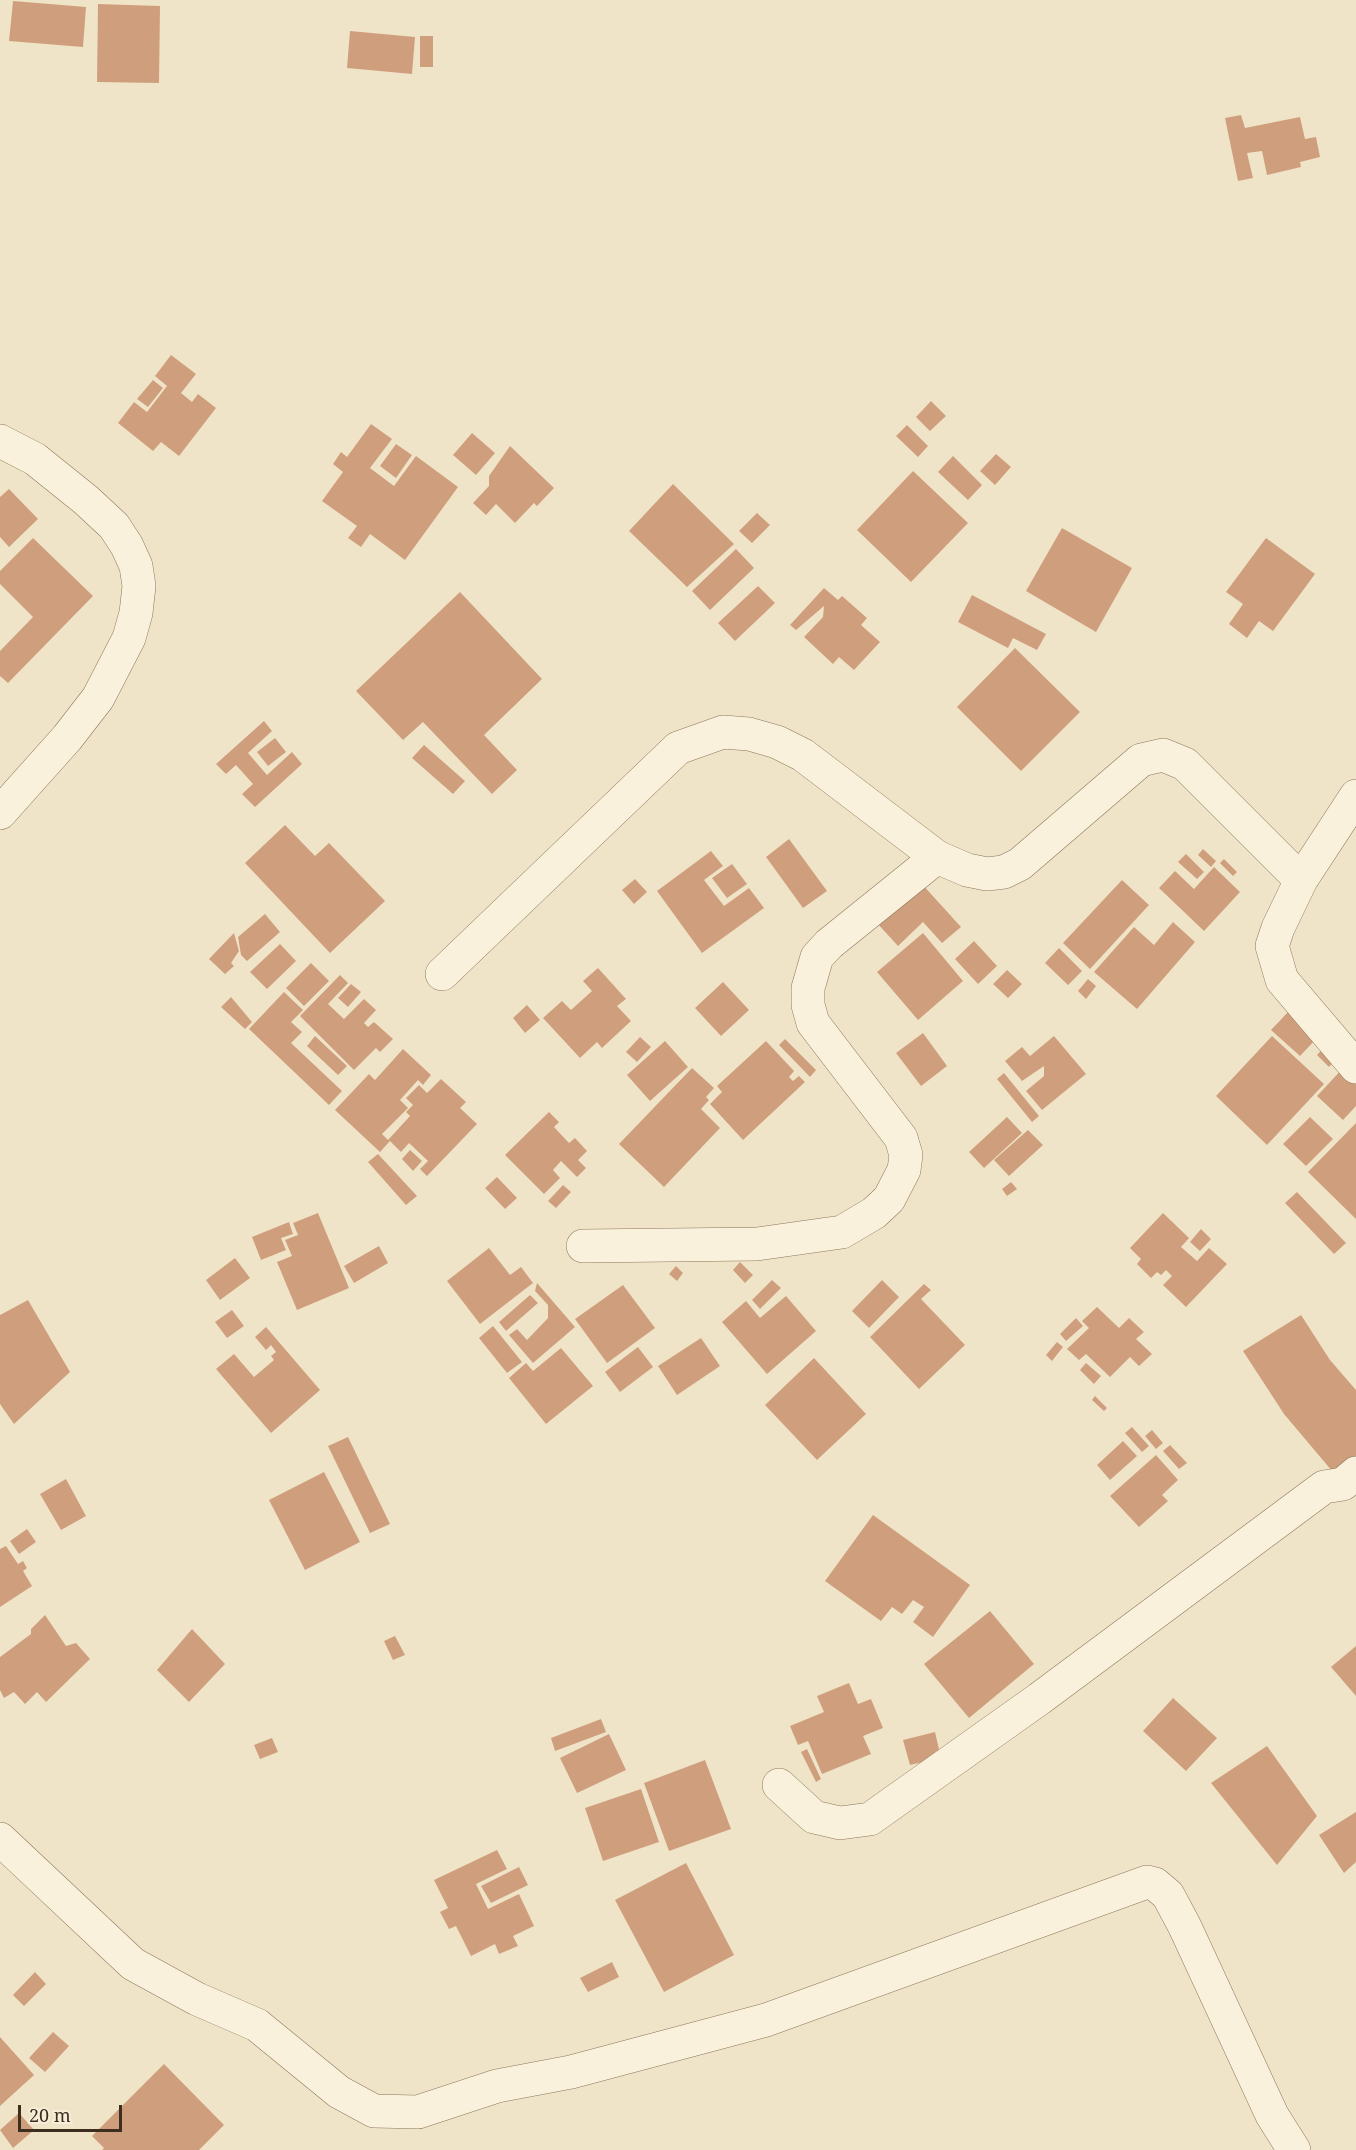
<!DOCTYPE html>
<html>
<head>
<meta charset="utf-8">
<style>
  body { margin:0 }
  #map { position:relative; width:1356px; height:2150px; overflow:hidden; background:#f0e4c8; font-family:"Noto Serif",serif }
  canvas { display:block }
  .scale { position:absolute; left:18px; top:2105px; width:104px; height:27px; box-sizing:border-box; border:3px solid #3d2e20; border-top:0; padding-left:8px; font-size:18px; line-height:21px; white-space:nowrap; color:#3d2e20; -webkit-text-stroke:4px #f7eed8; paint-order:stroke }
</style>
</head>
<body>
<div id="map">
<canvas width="1356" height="2150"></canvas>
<div class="scale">20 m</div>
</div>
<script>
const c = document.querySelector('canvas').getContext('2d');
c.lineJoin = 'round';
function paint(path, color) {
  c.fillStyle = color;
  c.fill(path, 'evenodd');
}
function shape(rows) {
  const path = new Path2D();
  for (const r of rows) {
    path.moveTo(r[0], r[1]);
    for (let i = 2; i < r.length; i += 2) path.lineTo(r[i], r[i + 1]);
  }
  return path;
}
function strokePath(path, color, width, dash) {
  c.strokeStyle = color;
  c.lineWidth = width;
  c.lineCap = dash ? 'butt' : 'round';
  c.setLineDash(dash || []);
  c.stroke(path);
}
paint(shape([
  [13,1,86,7,83,47,9,41],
  [98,4,160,6,159,83,97,82],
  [350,31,415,37,412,74,347,68],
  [420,36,433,36,433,67,420,67],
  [1241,115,1245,128,1300,117,1305,139,1316,137,1320,157,1300,162,1301,167,1267,175,1262,151,1247,153,1253,178,1238,181,1225,118],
  [171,355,196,374,181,393,192,402,198,394,216,408,179,456,161,442,153,451,118,423,134,402,147,412,167,386,155,376],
  [153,380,163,388,148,407,137,399],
  [931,401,946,416,930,431,916,417],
  [371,424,392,439,370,468,394,486,416,456,458,487,405,560,370,534,361,547,348,538,357,526,322,501,343,472,333,464,341,452,347,457],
  [907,425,928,446,918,457,896,436],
  [472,433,495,453,476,475,453,455],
  [396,444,412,455,396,478,380,466],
  [510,446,554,488,537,506,534,503,515,523,496,504,486,515,473,503,489,486,489,476],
  [996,454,1011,467,995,485,980,471],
  [953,456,982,485,968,500,938,472],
  [913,471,968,523,911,582,857,530],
  [673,484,734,544,687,587,629,531],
  [9,489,38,519,9,547,0,537,0,497],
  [757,513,770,525,752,543,739,531],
  [1062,528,1132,568,1096,632,1026,591],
  [33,538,93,596,8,683,0,676,0,651,33,617,0,584,0,571],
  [1266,538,1315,574,1273,631,1259,621,1247,638,1229,624,1243,604,1226,592],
  [736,549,754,568,710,610,692,591],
  [758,586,775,603,735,641,718,623],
  [824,588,838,600,842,596,867,618,861,625,880,642,854,670,839,657,833,664,804,637,823,617,824,606,796,630,790,625],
  [460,592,542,679,484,735,517,770,492,794,423,722,403,740,356,691],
  [972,595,1046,634,1037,650,1013,638,1008,648,958,622],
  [1015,648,1080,712,1021,771,957,707],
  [264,721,272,731,248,753,267,775,292,752,302,764,255,807,242,794,253,784,236,765,226,774,216,764],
  [275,738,286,752,268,766,257,752],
  [424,745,465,781,453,794,412,758],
  [285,825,315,856,329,843,385,901,330,953,245,863],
  [789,839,827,891,803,908,766,857],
  [1203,849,1216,861,1211,867,1198,855],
  [711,851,723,866,704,880,724,906,749,888,764,908,702,953,657,891],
  [1186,854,1204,872,1197,879,1178,862],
  [1224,859,1237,872,1233,876,1220,863],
  [732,864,747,884,727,898,712,878],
  [1214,867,1240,892,1204,931,1159,888,1175,871,1194,889],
  [635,879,647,892,634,904,622,890],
  [1122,880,1149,905,1090,969,1063,943],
  [921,883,961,927,942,943,923,922,898,946,877,923],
  [265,914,280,932,247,961,241,955,238,937],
  [1173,922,1195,942,1137,1009,1094,972,1134,927,1154,945],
  [234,933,239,951,231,963,234,966,225,974,209,959],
  [923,933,963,981,918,1020,877,972],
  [974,941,997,966,978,984,955,959],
  [280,944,296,961,267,989,250,972],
  [1059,948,1082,971,1068,985,1045,963],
  [311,963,329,981,304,1006,286,988],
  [598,968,626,999,617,1006,631,1021,602,1048,597,1042,580,1058,543,1018,562,1001,571,1010,592,991,583,981],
  [1007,970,1022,984,1008,998,993,984],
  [340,975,348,983,328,1004,344,1019,364,999,376,1010,364,1023,368,1027,374,1022,393,1039,380,1052,376,1048,354,1070,300,1016],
  [1088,979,1096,986,1086,999,1078,991],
  [723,982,749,1010,721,1036,695,1008],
  [351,984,361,992,348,1007,338,998],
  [284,992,303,1010,291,1022,302,1032,291,1043,342,1091,329,1105,249,1029],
  [231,997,252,1022,245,1029,221,1007],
  [527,1005,540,1020,525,1033,513,1018],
  [1289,1011,1317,1038,1300,1056,1271,1030],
  [923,1033,947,1066,921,1086,896,1053],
  [315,1036,347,1066,338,1075,307,1046],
  [1054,1036,1086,1074,1042,1110,1026,1091,1044,1076,1044,1066,1022,1081,1005,1061,1022,1047,1030,1056],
  [1272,1036,1324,1084,1267,1145,1216,1096],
  [640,1037,651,1047,637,1062,626,1052],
  [785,1039,816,1070,810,1077,779,1045],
  [665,1041,688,1067,650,1101,627,1075],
  [766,1041,794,1071,789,1077,793,1081,799,1076,805,1082,743,1140,710,1104,722,1092,717,1086],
  [1329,1042,1341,1054,1329,1067,1317,1055],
  [403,1049,431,1075,423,1085,418,1080,400,1100,408,1108,382,1134,388,1140,410,1116,406,1112,413,1105,406,1098,419,1085,427,1093,441,1079,466,1102,460,1108,477,1124,427,1176,420,1169,428,1161,409,1143,401,1152,390,1141,380,1152,335,1110,369,1074,375,1080],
  [1346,1065,1356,1074,1356,1106,1343,1120,1317,1096],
  [692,1068,714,1088,706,1097,709,1100,701,1109,720,1128,664,1187,619,1144],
  [1004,1073,1039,1116,1032,1122,997,1079],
  [549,1112,559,1122,554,1127,569,1143,575,1138,587,1151,578,1160,586,1168,577,1177,561,1161,553,1170,560,1178,544,1194,505,1155],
  [1007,1117,1022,1133,984,1168,969,1152],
  [1310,1117,1333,1139,1306,1166,1283,1144],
  [1356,1123,1356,1219,1308,1172],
  [1028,1130,1043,1145,1009,1176,994,1160],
  [410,1150,422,1161,413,1171,402,1159],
  [378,1154,417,1196,406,1205,368,1162],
  [497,1177,517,1198,505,1209,485,1188],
  [1011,1182,1017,1189,1007,1196,1002,1189],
  [563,1185,571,1192,556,1208,548,1201],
  [1297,1192,1346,1243,1334,1254,1285,1203],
  [318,1213,349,1288,297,1310,277,1262,292,1256,285,1240,298,1235,293,1223],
  [1163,1213,1189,1238,1181,1247,1197,1261,1209,1248,1227,1264,1186,1307,1163,1285,1172,1276,1166,1270,1161,1275,1157,1272,1151,1278,1137,1264,1141,1259,1130,1248],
  [289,1222,293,1234,281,1238,286,1250,261,1260,252,1237],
  [1201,1229,1211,1239,1200,1251,1190,1242],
  [379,1246,388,1263,354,1283,344,1266],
  [489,1248,510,1275,521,1267,533,1283,480,1324,447,1281],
  [235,1258,250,1278,220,1300,206,1280],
  [740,1262,753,1275,745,1283,733,1270],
  [676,1266,683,1273,677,1281,669,1274],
  [772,1280,781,1288,760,1309,752,1300],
  [882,1280,899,1297,869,1328,852,1311],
  [537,1283,575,1327,533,1363,509,1335,517,1329,527,1340,548,1318,548,1305,535,1291],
  [924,1284,931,1290,921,1299,965,1345,919,1389,870,1337],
  [623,1285,655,1328,607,1363,575,1319],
  [530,1295,538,1303,506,1331,499,1322],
  [786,1296,816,1331,767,1374,722,1322,746,1301,760,1318],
  [28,1300,70,1372,14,1424,0,1404,0,1315],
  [1097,1307,1119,1328,1129,1318,1144,1332,1136,1339,1152,1354,1139,1366,1130,1357,1110,1377,1086,1354,1079,1360,1067,1349,1089,1328,1082,1321],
  [232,1310,244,1326,227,1338,215,1322],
  [1301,1315,1330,1360,1356,1390,1356,1473,1343,1484,1284,1414,1243,1351],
  [1076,1318,1083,1326,1066,1341,1060,1334],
  [493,1326,522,1362,507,1373,479,1338],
  [266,1327,320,1390,271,1433,216,1369,234,1354,254,1377,274,1360,271,1356,276,1352,271,1345,266,1350,255,1337],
  [701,1338,720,1366,677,1395,658,1366],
  [1057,1342,1063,1347,1052,1361,1046,1355],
  [638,1347,653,1367,620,1392,605,1372],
  [561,1348,593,1386,546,1424,509,1378,526,1363,533,1371],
  [814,1358,866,1414,817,1460,765,1405],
  [1086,1363,1101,1376,1094,1384,1080,1370],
  [1095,1396,1107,1408,1104,1411,1092,1400],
  [1132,1427,1149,1446,1142,1452,1125,1433],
  [1152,1430,1163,1443,1156,1449,1145,1436],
  [348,1437,390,1524,370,1533,328,1446],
  [1123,1441,1137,1456,1110,1480,1097,1465],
  [1170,1445,1187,1463,1179,1469,1163,1451],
  [1156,1455,1178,1480,1162,1495,1168,1501,1139,1527,1110,1496],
  [324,1472,360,1542,305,1570,269,1500],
  [66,1479,86,1516,61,1530,40,1494],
  [873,1515,970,1585,933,1637,913,1622,924,1607,913,1600,902,1614,892,1607,881,1621,825,1581],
  [27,1529,36,1542,19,1554,10,1541],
  [6,1546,18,1564,23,1561,27,1568,23,1571,32,1586,0,1607,0,1549],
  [990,1611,1034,1664,969,1718,924,1664],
  [45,1615,66,1646,76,1643,90,1659,46,1702,37,1692,25,1704,14,1692,4,1698,0,1690,0,1657,31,1634,31,1629],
  [192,1629,225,1664,189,1702,157,1670],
  [395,1636,405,1655,393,1660,384,1641],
  [1356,1646,1356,1696,1331,1667],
  [849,1683,858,1704,871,1699,883,1728,863,1736,871,1754,822,1774,808,1741,798,1745,790,1726,824,1712,817,1696],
  [1173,1698,1217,1738,1186,1771,1143,1731],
  [601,1719,606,1732,555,1751,551,1738],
  [935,1732,941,1758,910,1765,903,1740],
  [609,1734,626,1770,577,1793,560,1758],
  [272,1738,278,1752,260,1759,254,1745],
  [1267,1746,1317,1816,1277,1865,1211,1783],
  [807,1749,821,1779,816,1782,801,1752],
  [705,1760,731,1829,669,1851,644,1783],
  [641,1789,659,1842,603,1861,585,1808],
  [1356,1812,1356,1862,1344,1873,1319,1835],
  [497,1850,507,1869,476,1884,488,1909,519,1894,534,1926,513,1936,518,1946,499,1954,495,1944,471,1956,456,1926,449,1929,440,1912,448,1908,434,1880],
  [686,1863,734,1955,664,1992,615,1900],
  [519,1867,528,1885,491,1903,481,1886],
  [612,1962,619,1977,588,1992,580,1978],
  [35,1972,46,1984,24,2006,13,1995],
  [53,2032,69,2046,45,2072,29,2058],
  [0,2037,34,2075,0,2106],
  [164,2064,224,2125,199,2150,102,2150,104,2148,92,2136],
  [19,2113,34,2130,13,2148,0,2130]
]), '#cf9f7d');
const minor = shape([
  [0,441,35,459,86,500,114,526,127,546,136,566,139,586,136,613,129,638,98,698,67,738,0,813],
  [1356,796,1301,880,1278,928,1272,946,1282,980,1356,1067],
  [442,974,678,748,723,732,749,734,777,742,803,755,937,857,967,870,987,874,1004,872,1020,864,1141,760,1163,755,1185,764,1301,880],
  [583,1246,757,1244,842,1232,874,1213,889,1199,904,1170,906,1155,901,1138,813,1023,808,1005,808,988,817,957,829,944,937,857],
  [779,1785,814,1817,840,1823,870,1819,1039,1699,1324,1487,1343,1484,1356,1473],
  [0,1839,133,1964,197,1999,257,2025,339,2092,374,2111,418,2112,497,2086,571,2072,766,2020,1147,1882,1155,1884,1168,1895,1185,1927,1272,2115,1294,2150]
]);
strokePath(minor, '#8d765c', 34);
strokePath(minor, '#faf1dc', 33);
</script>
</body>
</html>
